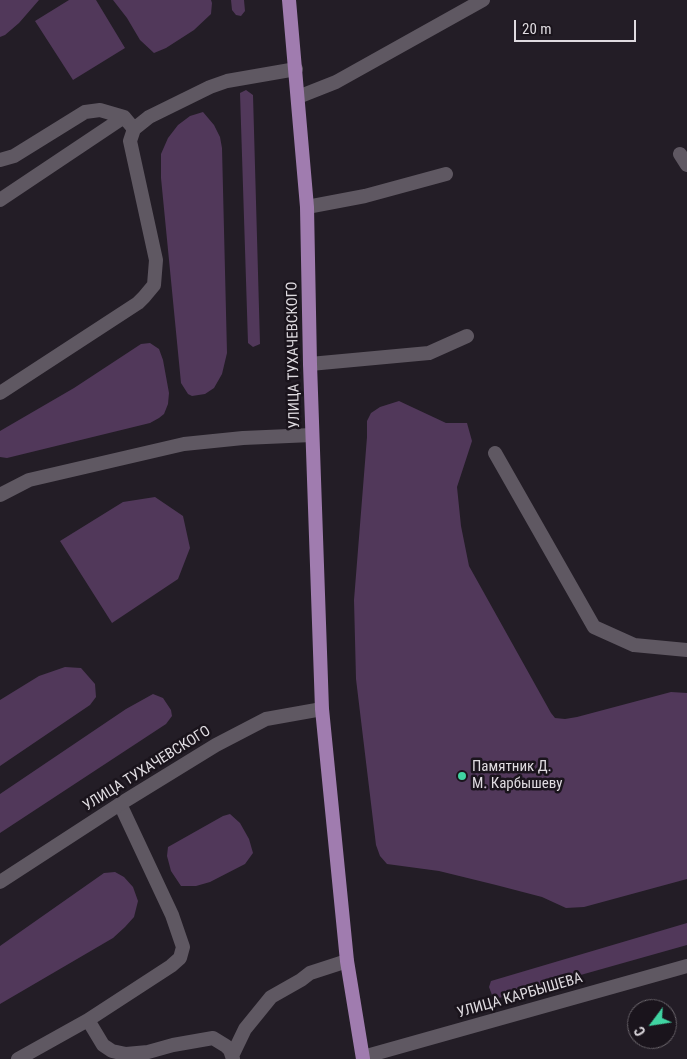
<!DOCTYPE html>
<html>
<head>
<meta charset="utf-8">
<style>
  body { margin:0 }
  #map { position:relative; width:687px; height:1059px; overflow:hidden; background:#231d26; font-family:"Roboto Condensed",sans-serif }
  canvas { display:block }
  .north { position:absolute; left:627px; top:999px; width:50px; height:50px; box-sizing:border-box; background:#1a141c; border:1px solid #69646a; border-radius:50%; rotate:239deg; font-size:14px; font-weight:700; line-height:20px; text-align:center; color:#dfdbe0 }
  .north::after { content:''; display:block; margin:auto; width:18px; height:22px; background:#40d4a2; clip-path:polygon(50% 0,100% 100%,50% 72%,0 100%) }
  .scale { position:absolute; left:514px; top:20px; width:122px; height:22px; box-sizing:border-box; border:2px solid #dfdbe0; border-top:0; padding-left:6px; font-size:15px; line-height:18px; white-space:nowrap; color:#dfdbe0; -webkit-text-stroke:4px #1a141c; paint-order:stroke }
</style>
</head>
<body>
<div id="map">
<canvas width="687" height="1059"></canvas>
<div class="north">С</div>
<div class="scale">20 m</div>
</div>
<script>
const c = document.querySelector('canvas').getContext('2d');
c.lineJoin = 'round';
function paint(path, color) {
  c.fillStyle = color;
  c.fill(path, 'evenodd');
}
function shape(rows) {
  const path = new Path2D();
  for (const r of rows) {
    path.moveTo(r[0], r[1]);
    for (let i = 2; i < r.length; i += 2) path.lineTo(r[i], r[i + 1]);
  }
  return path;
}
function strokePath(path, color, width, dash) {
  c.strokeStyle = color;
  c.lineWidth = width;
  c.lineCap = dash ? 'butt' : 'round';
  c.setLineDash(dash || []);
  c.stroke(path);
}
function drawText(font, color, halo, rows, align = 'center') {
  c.font = font + ' "Roboto Condensed",sans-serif';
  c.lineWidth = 5;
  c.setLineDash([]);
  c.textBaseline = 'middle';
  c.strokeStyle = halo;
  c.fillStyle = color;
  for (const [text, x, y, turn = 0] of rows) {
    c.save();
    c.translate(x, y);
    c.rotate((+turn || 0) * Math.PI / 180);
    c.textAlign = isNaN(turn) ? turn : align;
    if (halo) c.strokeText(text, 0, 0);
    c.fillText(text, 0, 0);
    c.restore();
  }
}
paint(shape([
  [0,0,39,0,19,23,5,35,0,37],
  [69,0,96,0,125,48,73,80,35,21],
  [113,0,211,0,212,3,211,14,194,30,166,48,154,53,140,40,127,18],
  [231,0,244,0,245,11,241,16,236,15,232,10],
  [246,90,253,95,260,344,253,347,248,343,240,93],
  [203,112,214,125,220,137,222,148,227,353,222,374,214,388,205,394,192,396,188,394,181,383,161,178,161,154,168,138,178,125,190,116],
  [150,343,159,349,163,360,169,393,168,404,164,414,159,418,150,423,7,458,0,457,0,431,74,388,141,344],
  [399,401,446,423,467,423,472,441,457,487,461,526,469,566,551,713,555,718,565,719,577,717,671,692,687,693,687,879,584,907,566,908,542,897,496,885,439,871,387,864,380,856,376,845,356,679,354,600,367,437,367,421,371,413,380,407],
  [155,497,183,516,190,548,178,579,112,623,60,541,123,502],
  [65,667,81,668,95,684,96,697,90,705,0,766,0,700,39,676],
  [153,694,163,698,171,710,172,716,166,724,0,833,0,794,126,709],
  [230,814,240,823,249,839,253,853,245,864,210,882,196,886,181,886,171,871,167,856,168,847,223,816],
  [115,872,124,877,133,887,138,901,134,917,125,927,113,938,0,1004,0,946,104,873],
  [687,923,687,945,499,998,492,995,489,987,491,981]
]), '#51385a');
strokePath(shape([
  [298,97,336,82,483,0],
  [680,154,687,165],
  [0,160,14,156,85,112,100,110,124,117],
  [0,200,124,117,134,129],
  [307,207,365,196,446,174],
  [310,364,429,353,467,336],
  [0,393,138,303,144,297,154,285,156,260,130,141,134,129,149,117,210,87,227,81,296,69],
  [495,453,594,627,634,645,687,650],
  [88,1020,171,966,180,958,183,947,172,915,120,804],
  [232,1056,245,1029,271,997,301,980,310,973,347,961],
  [18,1059,88,1020,103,1045,112,1051,126,1054,148,1052,173,1045,213,1038,226,1046,230,1050,233,1059]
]), '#5f5862', 14);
strokePath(shape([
  [0,495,29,480,184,444,243,438,312,435]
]), '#5f5862', 14);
strokePath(shape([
  [0,882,120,804,216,745,266,719,322,709],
  [363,1057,687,966]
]), '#5f5862', 14);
strokePath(shape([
  [289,0,307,207,310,364,322,709,347,961,363,1059]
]), '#a07caf', 14);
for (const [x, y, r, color] of [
  [462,776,5,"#40d4a2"]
]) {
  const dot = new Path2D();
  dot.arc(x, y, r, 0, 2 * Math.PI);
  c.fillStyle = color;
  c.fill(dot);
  strokePath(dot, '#1a141c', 2);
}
drawText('15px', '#dfdbe0', '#1a141c', [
  ["УЛИЦА ТУХАЧЕВСКОГО",294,355,-91],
  ["УЛИЦА ТУХАЧЕВСКОГО",147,769,-32],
  ["УЛИЦА КАРБЫШЕВА",520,996,-16]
]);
drawText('15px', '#dfdbe0', '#1a141c', [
  ["Памятник Д.",472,767],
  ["М. Карбышеву",472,784]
], 'left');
</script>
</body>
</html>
